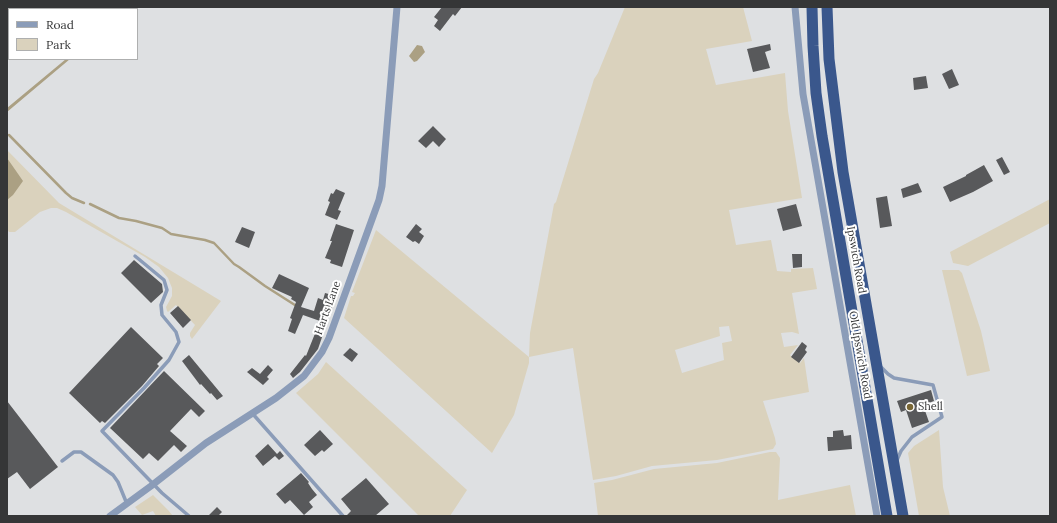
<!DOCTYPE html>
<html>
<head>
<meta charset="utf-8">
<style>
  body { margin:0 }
  #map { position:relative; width:1057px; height:523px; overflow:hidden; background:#dee0e2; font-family:Lora,serif }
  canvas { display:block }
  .frame { position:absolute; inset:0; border:8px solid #353637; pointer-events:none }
  .legend { position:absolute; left:8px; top:8px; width:130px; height:52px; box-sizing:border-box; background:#fff; border:1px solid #aeafaf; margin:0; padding:5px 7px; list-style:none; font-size:12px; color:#353637 }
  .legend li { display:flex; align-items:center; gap:8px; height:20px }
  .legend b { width:20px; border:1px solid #aeafaf }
</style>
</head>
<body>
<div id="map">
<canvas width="1057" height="523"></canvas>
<div class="frame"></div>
<ul class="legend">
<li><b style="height:5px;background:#8b9cb8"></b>Road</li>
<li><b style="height:11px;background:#dad2bd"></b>Park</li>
</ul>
</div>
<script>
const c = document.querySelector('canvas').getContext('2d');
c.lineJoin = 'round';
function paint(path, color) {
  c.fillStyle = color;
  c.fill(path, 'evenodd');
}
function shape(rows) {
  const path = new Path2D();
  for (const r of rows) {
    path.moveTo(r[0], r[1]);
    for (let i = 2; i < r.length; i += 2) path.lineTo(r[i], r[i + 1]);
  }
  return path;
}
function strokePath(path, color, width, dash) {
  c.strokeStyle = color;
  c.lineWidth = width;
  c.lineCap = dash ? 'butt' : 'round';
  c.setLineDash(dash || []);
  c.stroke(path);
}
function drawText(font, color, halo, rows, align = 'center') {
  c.font = font + ' Lora,serif';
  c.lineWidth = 4;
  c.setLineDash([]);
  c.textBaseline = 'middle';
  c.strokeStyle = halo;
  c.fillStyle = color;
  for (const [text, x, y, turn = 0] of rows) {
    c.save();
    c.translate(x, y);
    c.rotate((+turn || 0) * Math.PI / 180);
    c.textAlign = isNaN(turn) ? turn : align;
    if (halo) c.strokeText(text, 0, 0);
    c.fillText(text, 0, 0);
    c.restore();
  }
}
paint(shape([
  [625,7,743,7,752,41,706,49,716,85,785,73,788,111,802,198,729,210,736,245,771,240,777,271,791,272,791,269,813,268,817,289,792,293,799,334,792,332,781,333,784,347,798,345,790,355,800,363,804,358,809,392,763,401,775,438,776,444,773,449,717,460,652,466,616,476,593,480,573,348,529,357,529,363,514,415,492,453,344,318,351,296,353,296,355,293,352,292,376,230,529,357,530,333,554,204,556,202,594,79,598,73],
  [729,326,732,341,722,343,724,360,682,373,675,350,720,336,719,327],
  [7,150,59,203,221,301,192,339,190,336,190,333,195,325,176,305,168,312,167,311,166,307,172,296,172,288,168,278,159,267,145,257,66,212,57,208,51,208,40,212,15,232,9,232,7,229],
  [1050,199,1050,223,968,266,953,263,950,252],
  [942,270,959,270,962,273,981,331,990,371,967,376],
  [326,362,467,490,450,516,419,516,296,393,318,374],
  [939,430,943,487,950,516,919,516,908,453,914,446],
  [770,452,776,452,780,458,778,500,850,485,856,516,598,516,594,483,612,480,654,469,717,463],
  [153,495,168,510,173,516,156,516,153,511,142,515,135,507]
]), '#dad2bd');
paint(shape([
  [417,45,422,46,425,52,417,61,414,62,409,56],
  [66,59,70,59,7,112,7,108],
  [7,158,23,181,13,195,7,200]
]), '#aba083');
strokePath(shape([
  [9,135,66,193,72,198,84,203],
  [90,204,119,218,136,221,162,228,171,234,205,240,214,243,234,264,239,267,265,286,298,307]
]), '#aba083', 2.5);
paint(shape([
  [442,7,462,7,455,16,453,14,440,31,434,26,438,20,434,17],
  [770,44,771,50,765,52,770,68,753,72,747,49],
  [952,69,959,85,949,89,942,74],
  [926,76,928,88,914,90,913,78],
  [433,126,446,139,439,147,433,141,426,148,418,141],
  [1002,157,1010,172,1004,175,996,160],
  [984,165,993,181,973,192,950,202,943,187,966,176,966,175],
  [918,183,922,192,903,198,901,189],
  [336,189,345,193,338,210,341,211,337,220,325,215,330,202,328,201,331,193,333,194],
  [887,196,892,226,880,228,876,198],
  [796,204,802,226,783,231,777,209],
  [336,224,354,230,342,267,330,263,331,260,325,258,332,241,330,241],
  [416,224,422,229,419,232,424,236,419,244,415,241,413,242,406,237],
  [242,227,255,232,249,248,235,242],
  [792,254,802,254,802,267,793,268],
  [134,260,162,284,163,292,151,303,121,273],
  [279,274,309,288,301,307,314,311,318,298,323,300,325,293,336,296,318,349,300,372,293,378,290,374,305,355,306,356,320,321,303,315,295,334,288,331,292,319,290,318,296,302,291,299,292,297,272,288],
  [178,306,191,320,183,328,170,313],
  [131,327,163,358,157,364,159,366,142,386,105,423,102,421,100,423,69,393],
  [802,342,807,346,805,350,807,352,799,363,791,357],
  [350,348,358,354,352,362,343,355],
  [189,355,223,396,217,400,211,393,210,394,201,384,200,385,182,361],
  [268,365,273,370,267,377,269,379,263,385,247,372,252,368,260,374],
  [164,371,205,411,199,417,191,409,170,431,187,446,181,452,174,445,158,461,149,453,143,459,110,428],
  [931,390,934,401,923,405,929,422,912,428,906,410,901,412,897,401],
  [7,401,58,467,30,489,17,472,7,479],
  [320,430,333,444,324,452,322,450,315,456,304,445],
  [843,430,844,436,851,435,852,449,828,451,827,437,833,437,833,431],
  [268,444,277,454,280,451,284,456,279,460,275,456,263,466,255,456],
  [301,473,309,482,308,483,312,489,317,495,309,502,313,507,304,515,290,500,285,504,276,494],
  [366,478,389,504,375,516,346,516,351,511,341,499],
  [217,507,222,512,218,516,208,516]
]), '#58595b');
strokePath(shape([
  [135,256,164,280,167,290,161,305,162,315,176,332,179,342,169,360,144,388,102,431,162,493,189,516],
  [880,366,888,374,894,378,933,385,942,417,912,437,901,451,897,460],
  [252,413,343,516],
  [62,461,74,452,81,452,113,475,118,482,127,504]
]), '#8b9cb8', 3.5);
strokePath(shape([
  [795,7,803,94,877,516],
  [110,516,151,486,206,443,276,398,304,376,322,352,329,338,379,200,382,186,397,7]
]), '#8b9cb8', 7);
strokePath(shape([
  [812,7,813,46,816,93,822,136,887,516],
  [827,7,829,59,843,172,903,516]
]), '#3a578c', 11);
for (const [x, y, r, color] of [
  [910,407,4,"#786634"]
]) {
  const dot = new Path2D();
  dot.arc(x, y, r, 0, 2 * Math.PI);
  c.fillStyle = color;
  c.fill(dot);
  strokePath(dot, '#fff', 1.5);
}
drawText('11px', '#353637', '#fff', [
  ["Ipswich Road",856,260,80],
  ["Harts Lane",328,308,-70],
  ["Old Ipswich Road",860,355,80]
]);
drawText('11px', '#353637', '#fff', [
  ["Shell",918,407]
], 'left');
</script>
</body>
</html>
